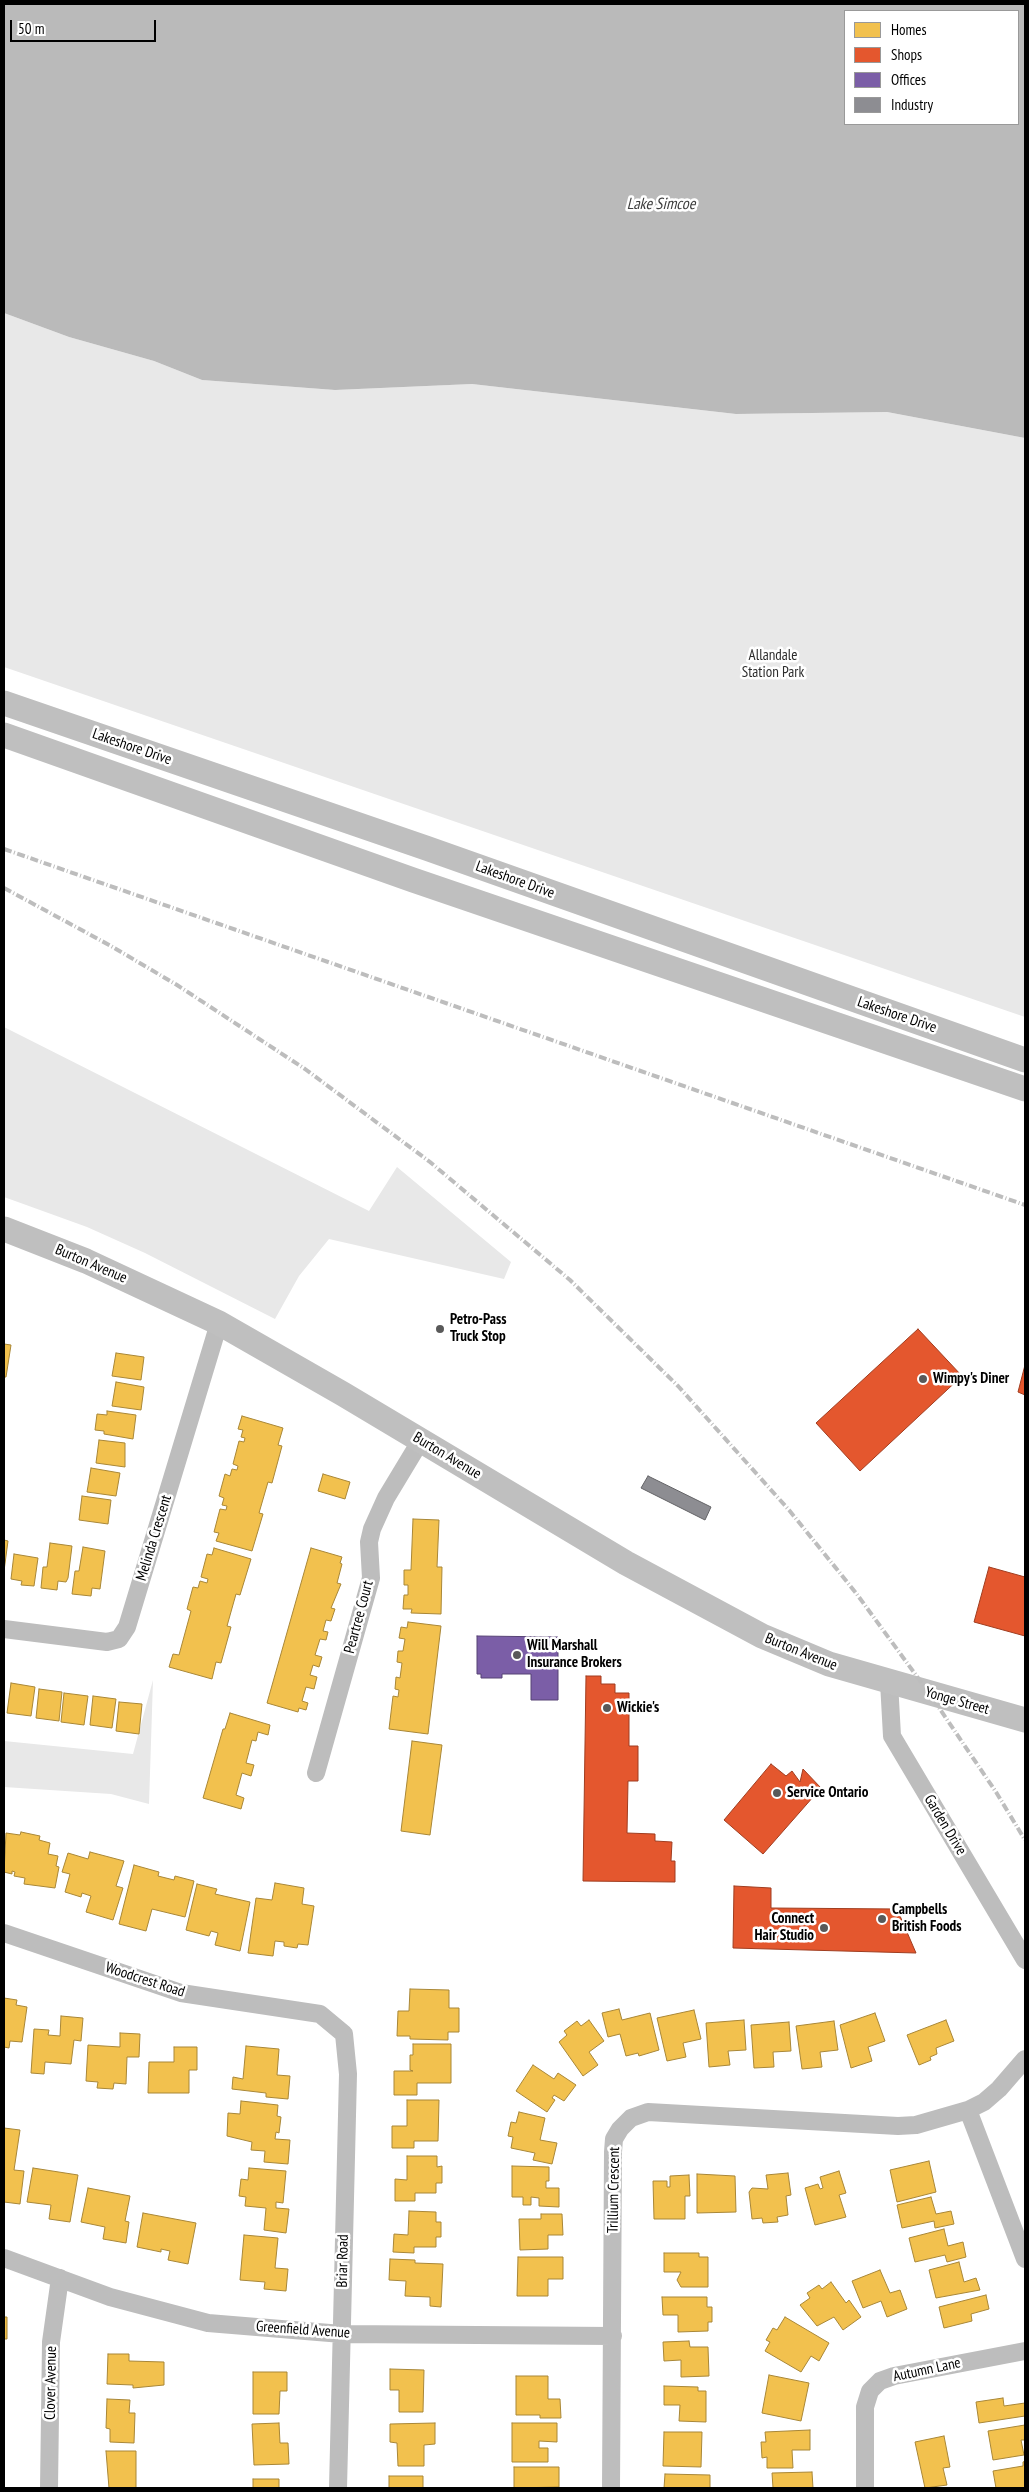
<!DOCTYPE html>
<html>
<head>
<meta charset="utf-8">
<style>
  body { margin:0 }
  #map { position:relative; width:1029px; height:2492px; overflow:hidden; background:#fff; font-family:"PT Sans Narrow",sans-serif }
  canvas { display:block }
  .frame { position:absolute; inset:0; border:5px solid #000; pointer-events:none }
  .legend { position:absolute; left:844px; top:10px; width:175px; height:115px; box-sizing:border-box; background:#fff; border:1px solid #999; margin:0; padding:6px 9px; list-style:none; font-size:15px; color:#000 }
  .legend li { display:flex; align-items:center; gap:10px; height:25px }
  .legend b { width:25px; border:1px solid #999 }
  .scale { position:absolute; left:10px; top:20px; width:146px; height:22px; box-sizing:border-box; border:2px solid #000; border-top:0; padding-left:6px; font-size:15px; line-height:18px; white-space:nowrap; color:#000; -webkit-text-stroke:4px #fff; paint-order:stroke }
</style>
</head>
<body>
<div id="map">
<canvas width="1029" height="2492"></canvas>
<div class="frame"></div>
<ul class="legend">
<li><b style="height:14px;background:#f2c14e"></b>Homes</li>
<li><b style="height:14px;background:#e4572e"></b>Shops</li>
<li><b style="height:14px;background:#7b5ea7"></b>Offices</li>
<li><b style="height:14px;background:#8d8d92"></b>Industry</li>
</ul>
<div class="scale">50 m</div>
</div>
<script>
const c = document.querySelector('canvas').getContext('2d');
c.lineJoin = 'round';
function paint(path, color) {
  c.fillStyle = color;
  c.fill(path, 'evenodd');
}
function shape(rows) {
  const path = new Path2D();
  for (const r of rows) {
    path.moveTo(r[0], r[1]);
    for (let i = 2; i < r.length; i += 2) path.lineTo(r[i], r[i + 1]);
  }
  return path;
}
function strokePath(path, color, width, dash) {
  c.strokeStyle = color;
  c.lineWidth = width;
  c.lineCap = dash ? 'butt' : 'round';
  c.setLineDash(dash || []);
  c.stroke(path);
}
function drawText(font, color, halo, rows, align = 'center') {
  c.font = font + ' "PT Sans Narrow",sans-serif';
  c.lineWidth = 5;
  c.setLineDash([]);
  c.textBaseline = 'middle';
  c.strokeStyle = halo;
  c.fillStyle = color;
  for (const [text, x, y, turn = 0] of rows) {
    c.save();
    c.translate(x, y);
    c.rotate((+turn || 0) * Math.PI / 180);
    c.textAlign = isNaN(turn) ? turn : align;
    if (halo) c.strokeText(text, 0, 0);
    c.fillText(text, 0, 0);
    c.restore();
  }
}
paint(shape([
  [4,313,69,337,154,361,202,380,335,390,472,384,736,414,887,412,1025,438,1025,1017,4,667],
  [4,1027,369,1211,397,1167,511,1262,504,1279,329,1239,299,1276,275,1319,145,1253,87,1227,4,1197],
  [153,1680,149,1804,111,1794,4,1787,4,1741,133,1754]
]), '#e8e8e8');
paint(shape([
  [4,4,1025,4,1025,438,887,412,736,414,472,384,335,390,202,380,154,361,69,337,4,313],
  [845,11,1018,11,1018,124,845,124]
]), '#bababa');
const homes = shape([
  [4,1344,11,1345,6,1377,4,1377,4,1344],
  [116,1353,144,1357,141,1380,112,1376,116,1353],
  [116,1382,144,1387,141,1410,112,1406,116,1382],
  [107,1411,136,1415,133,1439,104,1434,104,1431,95,1430,97,1414,107,1415,107,1411],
  [242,1416,283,1428,278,1445,282,1446,272,1483,268,1482,259,1513,263,1514,252,1551,216,1541,219,1533,214,1532,220,1509,226,1510,227,1506,222,1505,224,1498,219,1496,225,1474,230,1476,232,1469,237,1470,238,1466,233,1464,239,1441,244,1442,245,1438,241,1437,243,1430,238,1429,242,1416],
  [99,1440,125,1443,125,1467,96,1463,99,1440],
  [91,1468,120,1473,116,1496,87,1492,91,1468],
  [323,1474,350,1482,345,1499,318,1491,323,1474],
  [82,1496,111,1500,108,1524,79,1520,82,1496],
  [413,1519,439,1520,437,1567,442,1567,441,1614,411,1613,412,1609,403,1609,404,1595,408,1595,408,1585,404,1585,404,1570,411,1570,413,1519],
  [4,1540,8,1541,4,1571,4,1540],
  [50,1543,72,1546,68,1578,66,1582,58,1581,57,1590,41,1588,43,1567,47,1567,50,1543],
  [83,1547,105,1551,100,1589,92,1588,91,1596,72,1594,75,1571,79,1571,83,1547],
  [214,1548,251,1559,240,1595,236,1594,227,1626,231,1627,221,1663,216,1662,212,1679,169,1667,173,1654,179,1655,191,1611,187,1609,193,1587,198,1588,200,1581,207,1583,208,1579,201,1577,207,1554,212,1555,214,1548],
  [311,1548,342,1557,340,1563,342,1564,337,1583,341,1584,331,1608,335,1609,331,1621,326,1620,323,1631,328,1632,326,1640,320,1639,315,1655,322,1657,319,1667,313,1665,310,1675,317,1677,314,1689,306,1687,302,1701,308,1703,306,1710,299,1708,298,1712,267,1703,311,1548],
  [14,1554,38,1558,34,1586,21,1585,22,1581,11,1579,14,1554],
  [408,1622,441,1626,428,1734,389,1729,393,1696,398,1697,399,1690,395,1689,396,1677,400,1678,402,1663,397,1662,398,1651,403,1651,405,1639,399,1638,401,1627,407,1628,408,1622],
  [11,1683,35,1687,31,1716,7,1713,11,1683],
  [39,1689,62,1692,59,1721,36,1718,39,1689],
  [64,1693,88,1696,84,1725,61,1722,64,1693],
  [93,1696,116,1699,112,1728,90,1725,93,1696],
  [119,1702,142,1704,139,1734,116,1731,119,1702],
  [230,1713,270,1725,268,1735,258,1732,256,1741,252,1740,246,1763,254,1765,251,1776,242,1773,236,1795,244,1798,241,1809,203,1798,223,1729,225,1729,230,1713],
  [412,1741,442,1745,430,1835,401,1831,412,1741],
  [21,1832,40,1836,39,1840,50,1843,48,1854,58,1856,56,1866,59,1867,55,1888,24,1884,25,1878,14,1876,15,1872,12,1871,12,1874,4,1872,6,1833,20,1835,21,1832],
  [90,1852,124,1861,116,1886,123,1888,113,1920,86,1912,91,1896,82,1893,81,1897,65,1892,70,1874,62,1872,68,1853,88,1859,90,1852],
  [134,1865,159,1872,158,1876,174,1880,175,1876,194,1881,185,1917,152,1909,146,1931,119,1924,134,1865],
  [275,1883,304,1888,302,1904,314,1906,308,1945,298,1944,297,1948,284,1946,284,1942,275,1941,273,1956,248,1953,256,1898,272,1900,275,1883],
  [197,1884,217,1889,215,1894,250,1902,240,1951,215,1945,218,1933,211,1931,209,1936,186,1930,197,1884],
  [410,1989,449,1990,449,2008,459,2008,459,2032,448,2032,448,2040,410,2039,410,2036,397,2036,398,2011,409,2011,410,1989],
  [4,1998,17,2000,16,2005,27,2007,22,2042,10,2041,9,2048,4,2047,4,1998],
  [619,2009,622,2020,650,2013,659,2050,639,2056,638,2053,626,2056,620,2034,608,2037,602,2013,619,2009],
  [694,2010,701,2039,683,2043,686,2057,667,2061,657,2018,694,2010],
  [875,2013,885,2041,868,2047,872,2061,851,2068,840,2025,875,2013],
  [61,2016,83,2018,81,2041,74,2040,71,2064,45,2062,44,2074,31,2073,34,2029,49,2030,48,2035,60,2036,61,2016],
  [589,2020,604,2041,589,2052,598,2065,583,2076,559,2042,567,2035,564,2031,577,2021,581,2026,589,2020],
  [744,2020,746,2050,728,2051,730,2065,709,2067,706,2023,744,2020],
  [946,2020,954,2041,936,2048,937,2054,930,2057,931,2060,919,2065,907,2035,946,2020],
  [834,2021,838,2050,820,2052,822,2067,802,2069,796,2026,834,2021],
  [789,2022,791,2051,773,2052,774,2067,754,2068,751,2025,789,2022],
  [120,2033,140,2034,139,2057,127,2057,126,2084,114,2083,113,2089,97,2088,98,2082,86,2081,88,2045,120,2047,120,2033],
  [413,2044,451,2044,451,2083,417,2083,417,2095,394,2095,394,2071,413,2071,410,2070,410,2055,413,2055,413,2044],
  [246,2046,279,2049,277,2075,290,2076,288,2099,266,2097,266,2093,232,2089,233,2077,243,2079,246,2046],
  [174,2047,197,2047,197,2070,189,2070,189,2093,148,2093,149,2062,174,2062,174,2047],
  [533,2065,554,2079,558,2073,576,2085,564,2101,554,2095,552,2098,555,2100,547,2112,516,2091,533,2065],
  [407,2100,439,2100,438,2141,414,2141,414,2148,392,2148,392,2126,407,2126,407,2100],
  [241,2101,278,2105,277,2116,281,2117,279,2133,276,2132,275,2139,290,2140,288,2164,264,2162,265,2151,251,2150,252,2142,227,2136,228,2113,240,2114,241,2101],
  [519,2112,545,2118,540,2140,557,2143,552,2164,533,2160,535,2153,511,2148,513,2137,508,2136,511,2122,516,2123,519,2112],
  [4,2128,20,2130,14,2170,24,2171,20,2204,4,2202,4,2128],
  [407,2156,437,2156,437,2167,442,2166,442,2183,436,2183,436,2193,415,2193,415,2201,395,2201,395,2179,407,2180,407,2156],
  [929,2161,936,2192,897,2202,890,2170,929,2161],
  [512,2166,549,2167,549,2181,546,2181,546,2188,559,2188,559,2207,539,2206,539,2198,531,2197,531,2205,523,2205,523,2197,512,2197,512,2166],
  [33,2168,78,2175,70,2222,49,2219,51,2205,27,2202,33,2168],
  [249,2168,286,2171,283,2203,276,2202,276,2208,289,2209,286,2233,264,2230,266,2208,245,2206,246,2197,239,2196,241,2179,248,2180,249,2168],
  [839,2171,846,2193,839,2195,846,2217,815,2225,805,2188,818,2184,820,2189,823,2188,820,2177,839,2171],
  [788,2173,791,2195,786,2196,788,2215,777,2217,778,2222,763,2223,762,2218,752,2219,749,2192,752,2188,768,2189,766,2175,788,2173],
  [697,2174,735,2176,736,2212,697,2213,697,2174],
  [689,2175,690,2196,685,2196,685,2219,654,2219,653,2181,667,2181,667,2187,670,2187,670,2176,689,2175],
  [88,2188,130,2196,125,2221,129,2222,126,2243,103,2239,105,2227,81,2222,88,2188],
  [931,2197,936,2214,951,2211,954,2224,935,2228,934,2221,902,2228,897,2205,931,2197],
  [409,2211,436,2212,436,2222,441,2222,441,2237,436,2237,436,2247,414,2247,414,2253,393,2252,394,2234,408,2235,409,2211],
  [143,2213,196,2223,188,2264,168,2260,170,2251,161,2249,161,2252,137,2247,143,2213],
  [541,2214,562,2214,563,2235,548,2235,548,2249,520,2250,519,2219,541,2219,541,2214],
  [944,2229,948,2246,963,2242,966,2257,947,2262,945,2255,915,2262,909,2238,944,2229],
  [244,2235,278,2238,275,2268,288,2269,286,2291,264,2289,265,2282,240,2280,244,2235],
  [664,2253,699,2253,699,2257,708,2257,708,2287,681,2287,677,2280,681,2272,664,2272,664,2253],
  [518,2257,563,2257,563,2279,548,2279,548,2296,517,2296,518,2257],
  [390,2259,415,2260,415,2263,443,2264,441,2307,430,2306,430,2297,405,2296,406,2281,389,2280,390,2259],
  [959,2262,964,2282,976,2278,980,2290,936,2298,929,2270,959,2262],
  [880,2270,890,2293,900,2290,907,2309,887,2317,881,2301,863,2308,852,2281,880,2270],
  [831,2282,846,2303,849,2300,861,2317,843,2330,834,2317,817,2326,800,2305,810,2298,807,2293,819,2285,822,2289,831,2282],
  [986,2295,989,2309,971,2314,972,2321,944,2328,939,2307,986,2295],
  [662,2297,707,2297,707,2307,712,2307,712,2322,708,2322,708,2331,678,2332,678,2315,663,2315,662,2297],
  [4,2317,7,2317,7,2339,4,2339,4,2317],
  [785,2317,829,2343,819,2361,811,2356,801,2372,765,2351,770,2342,766,2340,773,2328,777,2330,785,2317],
  [689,2341,690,2347,708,2347,709,2376,681,2377,681,2360,664,2361,663,2342,689,2341],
  [108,2354,129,2354,129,2361,164,2362,164,2385,133,2388,133,2385,107,2384,108,2354],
  [390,2369,424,2370,423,2412,399,2412,399,2390,390,2390,390,2369],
  [253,2372,287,2372,287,2391,280,2391,279,2414,253,2414,253,2372],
  [769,2375,809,2383,801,2421,762,2413,769,2375],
  [516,2376,548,2376,548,2399,560,2399,561,2418,540,2418,540,2415,516,2415,516,2376],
  [664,2386,698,2387,698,2391,706,2391,706,2422,679,2421,680,2405,664,2405,664,2386],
  [1003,2398,1004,2406,1025,2403,1025,2416,979,2423,976,2402,1003,2398],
  [107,2399,130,2400,129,2413,135,2413,134,2443,110,2442,110,2429,106,2428,107,2399],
  [279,2423,280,2443,288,2443,289,2464,254,2465,252,2424,279,2423],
  [435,2423,435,2444,424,2445,424,2466,398,2466,397,2443,390,2442,390,2424,435,2423],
  [512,2423,557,2423,557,2442,539,2441,539,2448,548,2448,548,2462,512,2462,512,2423],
  [1025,2425,1025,2440,1021,2440,1024,2455,993,2460,988,2431,1025,2425],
  [810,2430,810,2450,792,2450,793,2468,767,2468,767,2457,762,2458,761,2442,766,2442,765,2432,810,2430],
  [664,2432,702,2432,701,2467,663,2466,664,2432],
  [944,2436,950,2467,943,2468,947,2485,925,2488,915,2442,944,2436],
  [106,2451,136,2451,136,2488,109,2488,106,2451],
  [1025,2461,1025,2488,996,2488,993,2471,1023,2466,1023,2462,1025,2461],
  [514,2467,559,2467,559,2487,514,2488,514,2467],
  [812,2472,813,2488,773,2488,772,2473,812,2472],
  [665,2474,710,2475,710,2488,664,2488,665,2474],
  [389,2476,423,2476,423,2488,389,2488,389,2476],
  [253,2479,279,2479,279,2488,253,2488,253,2479]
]);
paint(homes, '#f2c14e');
strokePath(homes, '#a98737', 1);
const shops = shape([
  [918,1329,962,1376,860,1471,816,1423,918,1329],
  [1025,1365,1025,1395,1018,1392,1025,1365],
  [989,1567,1025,1577,1025,1636,974,1622,989,1567],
  [586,1676,601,1676,601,1684,615,1684,615,1693,629,1693,629,1746,638,1746,638,1781,628,1781,627,1833,655,1834,655,1841,672,1842,671,1861,675,1861,675,1882,583,1881,586,1676],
  [771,1764,786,1776,792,1771,800,1782,803,1769,821,1788,763,1854,724,1820,771,1764],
  [734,1886,771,1888,771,1908,897,1909,916,1953,733,1948,734,1886]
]);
paint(shops, '#e4572e');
strokePath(shops, '#a03d20', 1);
const offices = shape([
  [477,1636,558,1637,558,1700,531,1700,531,1674,502,1674,502,1678,481,1678,481,1674,477,1674,477,1636]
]);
paint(offices, '#7b5ea7');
strokePath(offices, '#564275', 1);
const industry = shape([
  [648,1476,711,1507,705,1520,641,1488,648,1476]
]);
paint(industry, '#8d8d92');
strokePath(industry, '#636366', 1);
strokePath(shape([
  [4,1629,107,1642,119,1639,127,1627,219,1323],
  [889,1682,892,1736,1025,1960],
  [316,1773,371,1578,369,1542,372,1529,386,1498,421,1440],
  [4,1933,181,1993,320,2014,344,2034,348,2074,338,2488],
  [968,2110,1025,2259],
  [4,2258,110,2297,208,2323,342,2334,613,2336],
  [49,2488,51,2342,60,2278],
  [611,2488,613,2152,614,2139,620,2129,631,2118,648,2112,898,2126,916,2125,968,2110,984,2102,999,2089,1025,2059],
  [865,2488,865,2407,870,2391,880,2381,894,2376,1025,2351]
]), '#bdbdbd', 18);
strokePath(shape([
  [4,703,426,848,1025,1060],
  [4,735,413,880,1025,1089],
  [4,1229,86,1261,219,1323,343,1394,626,1563,762,1636,829,1664,1025,1720]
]), '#bfbfbf', 25);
strokePath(shape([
  [4,849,1025,1205],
  [4,888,111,946,177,985,305,1069,430,1162,570,1280,678,1386,789,1510,856,1593,929,1693,996,1792,1025,1840]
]), '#bdbdbd', 4, [8, 2.5, 1, 2.5]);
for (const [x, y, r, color] of [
  [440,1329,5,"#595959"],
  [923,1379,5,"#595959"],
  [517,1655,5,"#595959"],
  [607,1708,5,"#595959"],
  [777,1793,5,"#595959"],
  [882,1919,5,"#595959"],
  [824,1928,5,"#595959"]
]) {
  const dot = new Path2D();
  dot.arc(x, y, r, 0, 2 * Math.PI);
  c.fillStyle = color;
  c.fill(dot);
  strokePath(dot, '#fff', 2);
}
drawText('15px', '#2c2c2c', '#fff', [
  ["Allandale",773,656],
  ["Station Park",773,673]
]);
drawText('15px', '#000', '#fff', [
  ["Lakeshore Drive",132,747,19],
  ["Lakeshore Drive",515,880,20],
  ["Lakeshore Drive",897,1015,19],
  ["Burton Avenue",91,1264,23],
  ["Burton Avenue",447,1456,31],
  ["Melinda Crescent",154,1538,-73],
  ["Peartree Court",359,1617,-75],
  ["Burton Avenue",801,1652,22],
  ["Yonge Street",957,1701,16],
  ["Garden Drive",945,1825,59],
  ["Woodcrest Road",145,1980,18],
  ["Trillium Crescent",614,2190,-89],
  ["Briar Road",343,2261,-89],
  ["Greenfield Avenue",303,2330,4],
  ["Autumn Lane",927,2370,-12],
  ["Clover Avenue",51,2383,-89]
]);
drawText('bold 15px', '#000', '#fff', [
  ["Petro-Pass",450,1320],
  ["Truck Stop",450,1337],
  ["Wimpy's Diner",933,1379],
  ["Will Marshall",527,1646],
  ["Insurance Brokers",527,1663],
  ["Wickie's",617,1708],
  ["Service Ontario",787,1793],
  ["Campbells",892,1910],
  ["British Foods",892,1927],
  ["Connect",814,1919,"right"],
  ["Hair Studio",814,1936,"right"]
], 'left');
drawText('italic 16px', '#3d3d3d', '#fff', [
  ["Lake Simcoe",661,204]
]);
</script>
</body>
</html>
